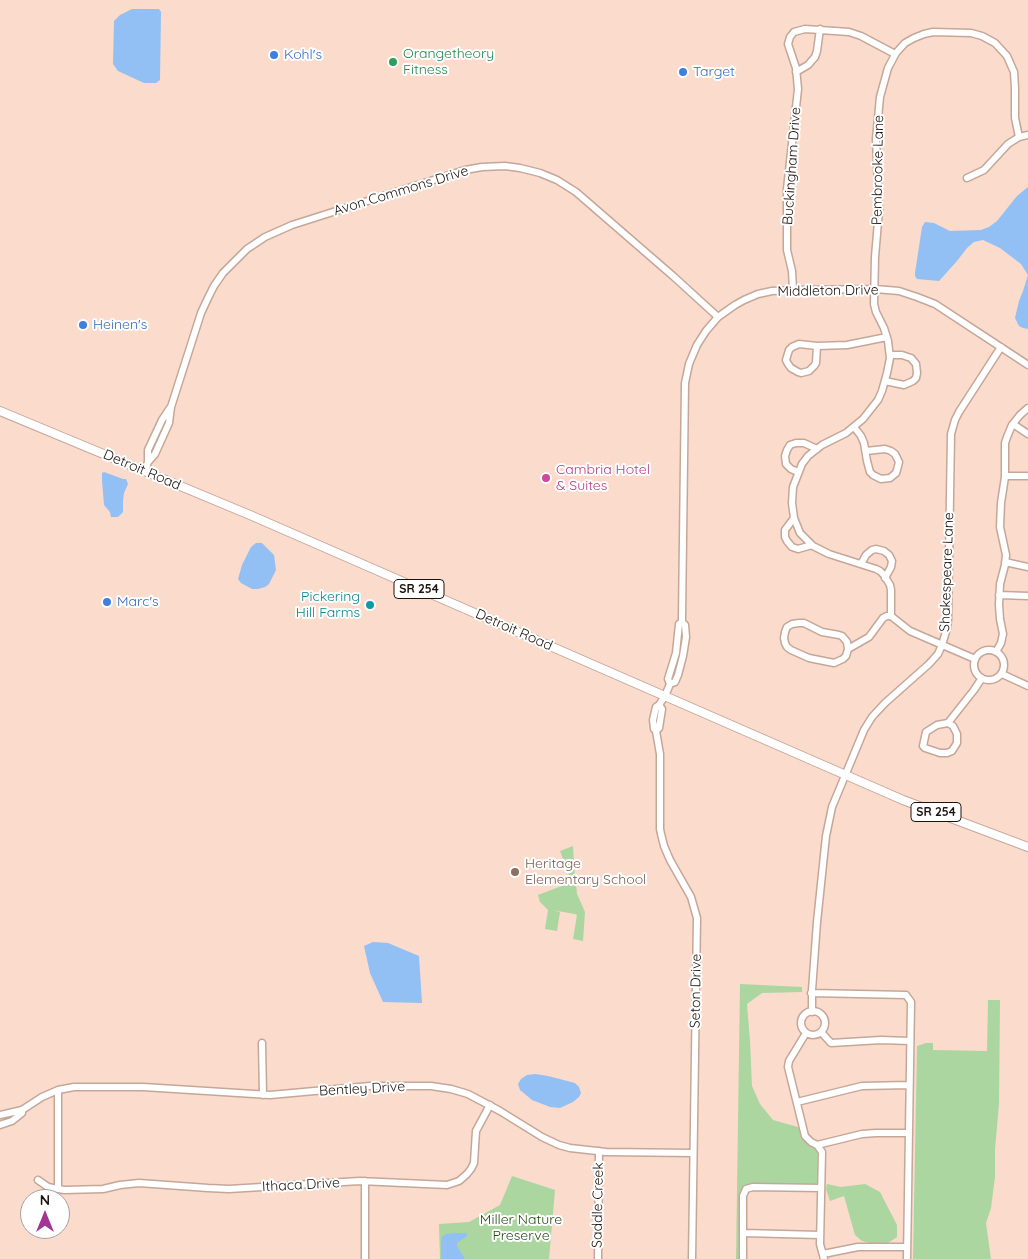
<!DOCTYPE html>
<html>
<head>
<meta charset="utf-8">
<style>
  body { margin:0 }
  #map { position:relative; width:1028px; height:1259px; overflow:hidden; background:#fbdbcc; font-family:Quicksand,sans-serif }
  canvas { display:block }
  .north { position:absolute; left:20px; top:1189px; width:50px; height:50px; box-sizing:border-box; background:#fff; border:1px solid #a5a19f; border-radius:50%; rotate:0deg; font-size:14px; font-weight:700; line-height:20px; text-align:center; color:#1e140f }
  .north::after { content:''; display:block; margin:auto; width:18px; height:22px; background:#a13494; clip-path:polygon(50% 0,100% 100%,50% 72%,0 100%) }
</style>
</head>
<body>
<div id="map">
<canvas width="1028" height="1259"></canvas>
<div class="north">N</div>
</div>
<script>
const c = document.querySelector('canvas').getContext('2d');
c.lineJoin = 'round';
function paint(path, color) {
  c.fillStyle = color;
  c.fill(path, 'evenodd');
}
function shape(rows) {
  const path = new Path2D();
  for (const r of rows) {
    if (r.length === 3) {
      path.moveTo(r[0] + r[2], r[1]);
      path.arc(r[0], r[1], r[2], 0, 2 * Math.PI);
      continue;
    }
    path.moveTo(r[0], r[1]);
    for (let i = 2; i < r.length; i += 2) path.lineTo(r[i], r[i + 1]);
  }
  return path;
}
function strokePath(path, color, width, dash) {
  c.strokeStyle = color;
  c.lineWidth = width;
  c.lineCap = dash ? 'butt' : 'round';
  c.setLineDash(dash || []);
  c.stroke(path);
}
function drawText(font, color, halo, rows, align = 'center') {
  c.font = font + ' Quicksand,sans-serif';
  c.lineWidth = 4;
  c.setLineDash([]);
  c.textBaseline = 'middle';
  c.strokeStyle = halo;
  c.fillStyle = color;
  for (const [text, x, y, turn = 0] of rows) {
    c.save();
    c.translate(x, y);
    c.rotate((+turn || 0) * Math.PI / 180);
    c.textAlign = isNaN(turn) ? turn : align;
    if (halo) c.strokeText(text, 0, 0);
    c.fillText(text, 0, 0);
    c.restore();
  }
}
paint(shape([
  [573,846,574,864,577,894,585,912,583,941,573,939,577,915,575,914,552,910,560,912,557,931,545,929,548,910,540,902,538,895,572,882,560,851],
  [740,984,802,987,802,992,762,993,747,1004,750,1041,752,1086,760,1104,773,1120,798,1127,803,1137,817,1149,819,1186,745,1187,741,1259,736,1259],
  [988,1000,1000,1000,999,1104,995,1149,995,1177,991,1208,986,1223,991,1259,913,1259,917,1046,926,1043,933,1043,933,1050,987,1051],
  [512,1176,555,1190,549,1259,440,1259,439,1224,469,1222,500,1205],
  [827,1184,841,1187,865,1184,880,1192,897,1225,897,1237,888,1243,870,1243,862,1241,855,1235,844,1196,830,1201,826,1189]
]), '#acd69f');
paint(shape([
  [132,9,159,9,161,12,160,80,156,83,144,83,118,71,113,64,114,21,120,15],
  [1028,187,1028,329,1023,328,1019,326,1015,318,1019,301,1023,291,1028,275,1021,264,1000,248,983,240,974,242,967,248,957,261,939,281,917,279,915,276,915,273,922,227,925,222,934,223,950,231,981,230,989,227,997,221,1017,196],
  [104,472,123,479,126,479,128,484,124,493,123,501,123,512,118,517,111,517,110,512,104,505,102,480,102,473],
  [256,543,262,543,274,555,276,570,269,584,265,587,258,589,252,589,241,583,238,579,242,565,251,547],
  [373,942,388,943,419,956,422,1003,383,1002,370,973,364,946],
  [535,1074,548,1076,575,1083,579,1087,581,1093,579,1097,573,1102,560,1108,550,1107,532,1100,520,1090,518,1084,521,1079,527,1075],
  [455,1233,466,1233,467,1234,467,1236,457,1243,457,1246,465,1259,441,1259,441,1241,442,1237,446,1234]
]), '#92bff4');
const minor = shape([
  [796,72,808,65,815,57,817,51,820,29],
  [967,178,984,170,1008,144,1019,137,1028,135],
  [793,290,792,271,787,250,787,189,798,89,796,68,788,44,790,37,794,32,805,29,849,32,861,36,895,54],
  [817,346,816,363,814,366,809,371,801,373,798,372,791,368,788,364,786,360,789,350,792,347,799,344,817,346,847,345,887,337],
  [885,381,904,385,913,381,916,378,917,373,916,364,911,358,902,355,890,355],
  [1013,424,1028,434],
  [854,427,861,436,864,443,867,461,870,472,873,475,881,479,890,478,896,473,897,470,899,462,895,454,891,451,885,449,866,451],
  [148,462,155,454,169,423,171,407,201,313,208,298,214,286,223,273,247,249,265,237,292,225,465,170,482,167,505,166,520,168,540,173,557,180,576,192,673,276,718,317],
  [145,471,148,462,148,450,162,420,170,408],
  [798,472,791,469,786,464,785,456,787,450,790,445,796,443,804,443,817,449],
  [1005,476,1028,476],
  [794,518,785,530,785,537,787,541,792,547,798,549,812,545],
  [1005,562,1028,567],
  [861,564,866,555,872,550,876,549,884,551,889,555,892,561,891,567,885,578],
  [999,595,1028,596],
  [891,616,891,590,890,585,884,575,880,571,876,569,829,554,813,546,800,533,794,518,792,503,793,487,802,464,808,456,822,445,846,433,863,419,878,400,882,391,887,373,890,358,888,341,884,328,876,312,874,304,875,257,879,210,876,139,880,97,888,68,896,53,905,43,914,38,924,34,933,32,971,33,982,36,995,43,1007,56,1014,72,1015,88,1015,118,1019,137],
  [891,616,910,631,975,659],
  [682,622,679,624,676,653,668,679,670,684,675,682,678,675,683,656,686,637,685,625,682,622,682,617,685,383,689,364,697,345,706,331,718,317,735,305,744,300,758,294,772,291,795,290,875,289,899,291,917,297,935,304,1028,365],
  [848,649,847,642,842,636,839,635,822,632,804,623,799,623,792,624,787,627,785,632,784,638,785,643,787,647,791,650,809,658,834,663,843,659,846,656,848,649,869,637,883,618,887,616,891,616],
  [989,665,15],
  [996,652,1001,643,1003,634,1000,619,999,605,1000,584,1005,565,1006,555,1000,527,1001,503,1005,477,1005,443,1007,437,1012,425,1020,415,1028,408],
  [1002,674,1028,686],
  [659,705,662,709,659,728,656,731,654,729,653,720,656,707,659,705,665,696,670,684],
  [948,723,953,726,957,734,957,743,952,751,947,753,940,753,925,748,923,746,926,732,937,725,948,723,974,690,982,678],
  [656,731,660,754,660,829,661,834,664,846,670,860,691,897,697,918,692,1259],
  [811,993,906,995,911,1002,907,1259],
  [813,1023,12],
  [812,1012,812,990,817,922,826,836,832,807,864,730,872,717,885,703,929,664,938,654,942,645,947,628,948,620,951,434,955,420,959,412,1001,347],
  [821,1032,831,1043,881,1040,910,1041],
  [806,1033,789,1061,788,1067,805,1136,811,1142,817,1145,862,1134,876,1133,909,1133],
  [262,1043,263,1095],
  [797,1102,862,1086,909,1085],
  [0,1115,22,1110],
  [0,1125,12,1121,22,1113,22,1110,42,1097,58,1090,74,1087,143,1087,270,1095,370,1086,431,1086,451,1089,468,1094,500,1111,542,1137,559,1145,570,1148,606,1152,693,1153],
  [817,1145,822,1152,820,1244,824,1259],
  [38,1180,48,1187,64,1190,103,1189,120,1185,139,1183,208,1188,229,1189,360,1181,447,1185,459,1181,467,1174,471,1169,474,1163,476,1131,490,1105],
  [365,1181,365,1259],
  [58,1189,58,1090],
  [743,1233,820,1235],
  [823,1254,858,1247,907,1247],
  [598,1259,599,1151],
  [743,1259,743,1196,746,1189,753,1187,821,1188]
]);
const major = shape([
  [0,411,250,515,903,800,1028,847]
]);
strokePath(minor, '#c5a799', 9);
strokePath(major, '#c5a799', 10);
strokePath(minor, '#fff', 6);
strokePath(major, '#fff', 8);
for (const [x, y, r, color] of [
  [274,55,5,"#3f7fe0"],
  [393,62,5,"#2e9e5b"],
  [683,72,5,"#3f7fe0"],
  [83,325,5,"#3f7fe0"],
  [546,478,5,"#d1479c"],
  [107,602,5,"#3f7fe0"],
  [370,605,5,"#0f9aa8"],
  [515,872,5,"#8d6e63"]
]) {
  const dot = new Path2D();
  dot.arc(x, y, r, 0, 2 * Math.PI);
  c.fillStyle = color;
  c.fill(dot);
  strokePath(dot, '#fff', 2);
}
for (const [x, y, w] of [
  [419,589,50],
  [936,812,50]
]) {
  const box = new Path2D();
  box.roundRect(x - w / 2, y - 9.5, w, 19, 4);
  c.fillStyle = '#fff';
  c.fill(box);
  strokePath(box, '#1e140f', 1);
}
drawText('bold 12px', '#1e140f', null, [
  ["SR 254",419,589],
  ["SR 254",936,812]
]);
drawText('14px', '#27864d', '#fff', [
  ["Orangetheory",403,54],
  ["Fitness",403,70]
], 'left');
drawText('14px', '#366cbe', '#fff', [
  ["Kohl's",284,55],
  ["Target",693,72],
  ["Heinen's",93,325],
  ["Marc's",117,602]
], 'left');
drawText('14px', '#1e140f', '#fff', [
  ["Buckingham Drive",792,166,-86],
  ["Pembrooke Lane",878,170,-89],
  ["Avon Commons Drive",401,191,-17],
  ["Middleton Drive",828,291,-1],
  ["Detroit Road",142,470,23],
  ["Shakespeare Lane",947,572,-88],
  ["Detroit Road",514,630,24],
  ["Seton Drive",696,991,-89],
  ["Bentley Drive",362,1089,-3],
  ["Ithaca Drive",301,1185,-3],
  ["Saddle Creek",598,1205,-89]
]);
drawText('14px', '#b23c85', '#fff', [
  ["Cambria Hotel",556,470],
  ["& Suites",556,486]
], 'left');
drawText('14px', '#0d838f', '#fff', [
  ["Pickering",360,597],
  ["Hill Farms",360,613]
], 'right');
drawText('14px', '#785e54', '#fff', [
  ["Heritage",525,864],
  ["Elementary School",525,880]
], 'left');
drawText('14px', '#244d15', '#fff', [
  ["Miller Nature",521,1220],
  ["Preserve",521,1236]
]);
</script>
</body>
</html>
